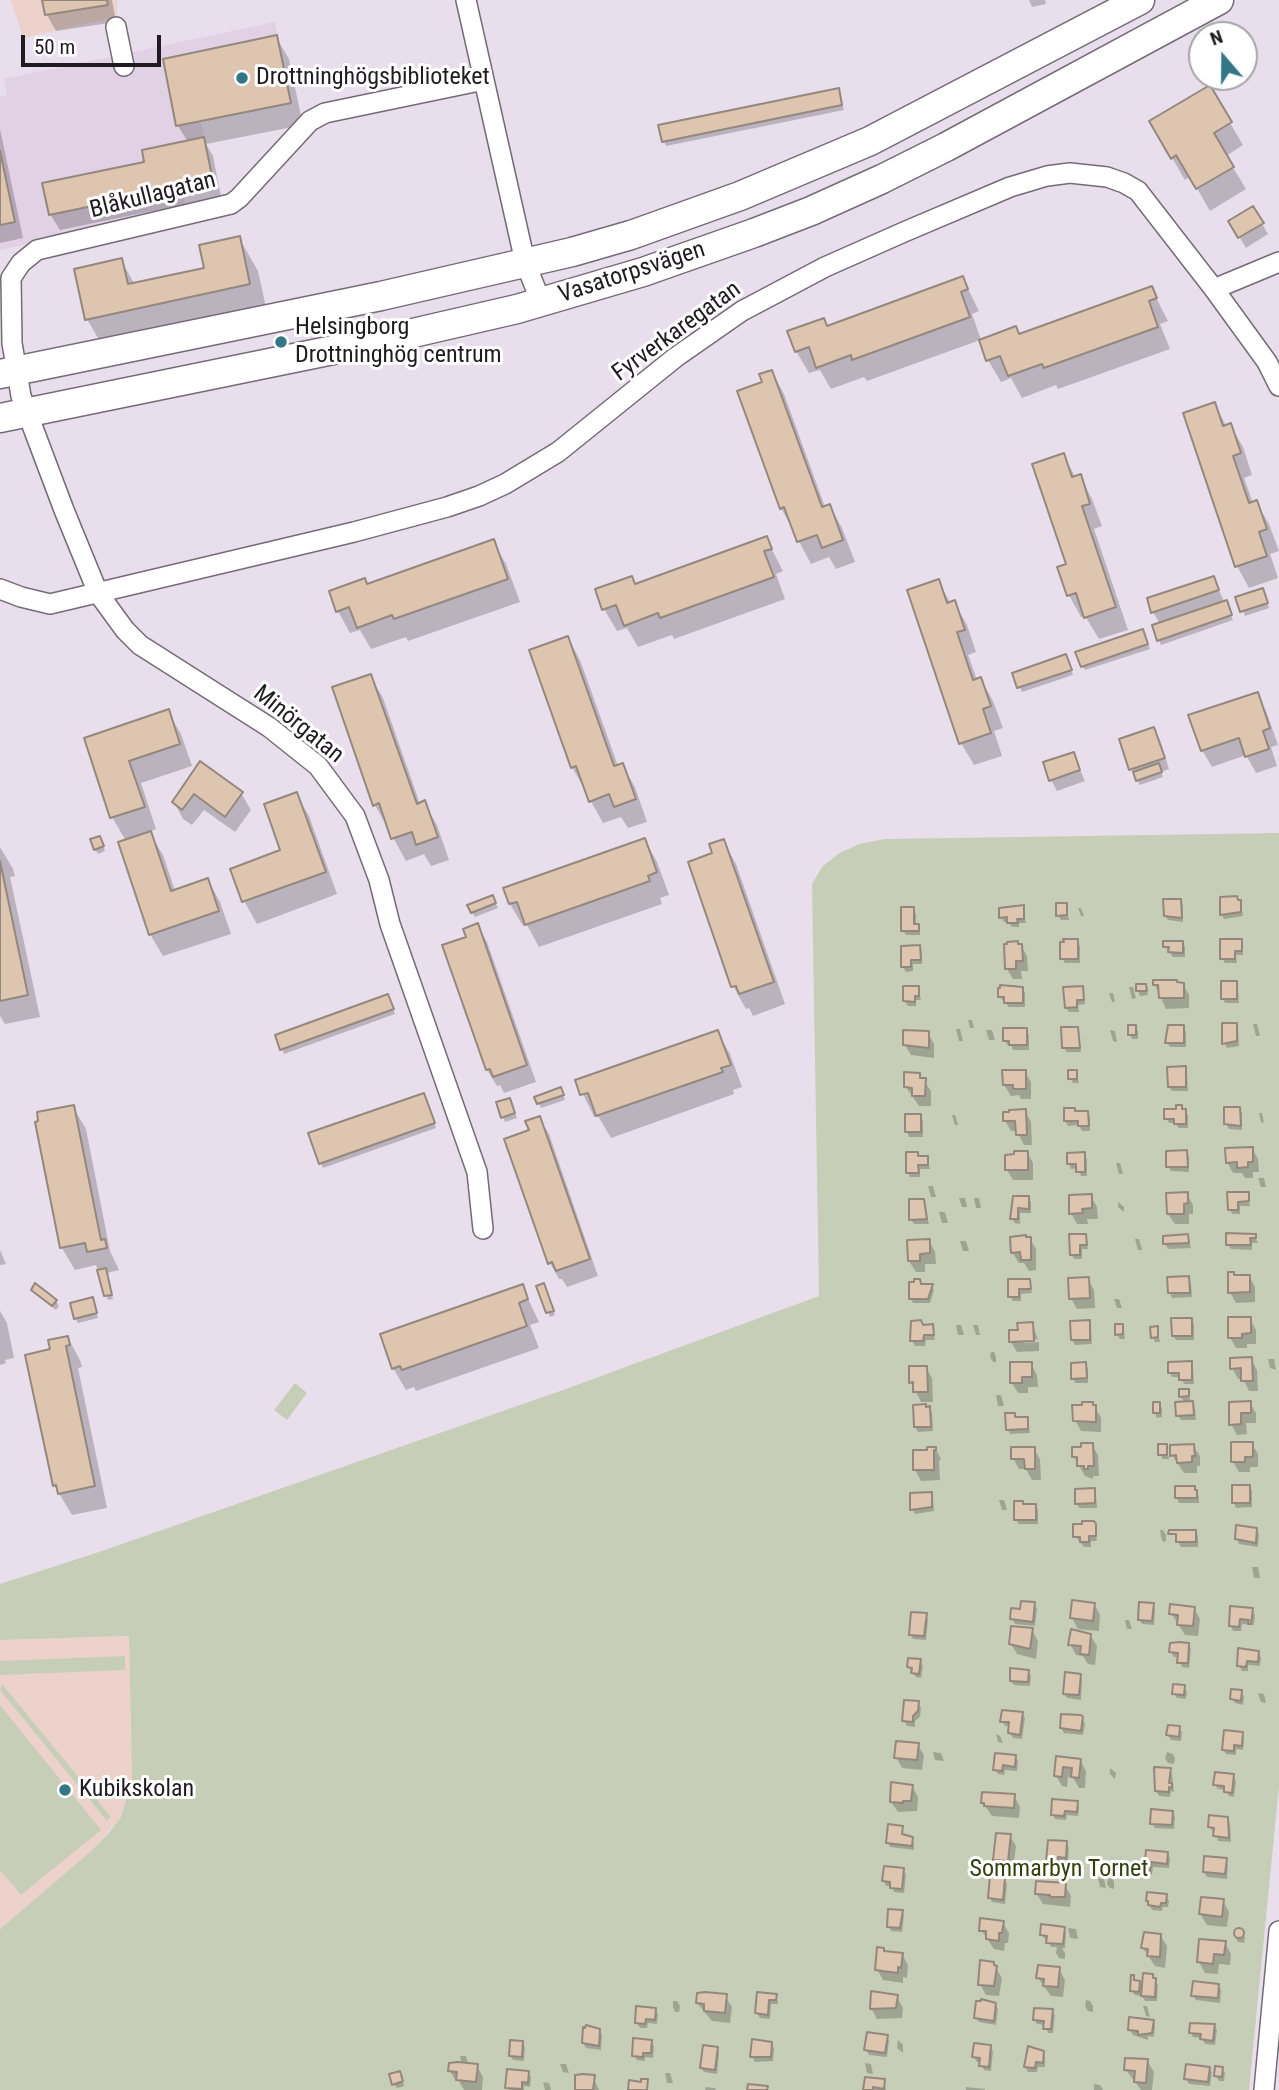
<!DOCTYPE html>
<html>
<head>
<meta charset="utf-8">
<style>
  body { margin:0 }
  #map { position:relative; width:1279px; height:2090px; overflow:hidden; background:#e9dfec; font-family:"Roboto Condensed",sans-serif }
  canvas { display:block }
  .north { position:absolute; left:1188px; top:21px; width:70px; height:70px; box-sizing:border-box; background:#fff; border:2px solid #a5a4a6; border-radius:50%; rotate:340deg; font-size:19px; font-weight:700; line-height:28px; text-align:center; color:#1f1b20 }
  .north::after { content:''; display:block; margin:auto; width:24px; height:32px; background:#337787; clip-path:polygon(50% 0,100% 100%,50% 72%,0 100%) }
  .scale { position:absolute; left:21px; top:35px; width:140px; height:32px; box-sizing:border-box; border:4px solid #1f1b20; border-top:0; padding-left:9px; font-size:21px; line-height:24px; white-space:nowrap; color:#1f1b20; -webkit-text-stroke:5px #fff; paint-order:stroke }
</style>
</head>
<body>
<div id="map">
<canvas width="1279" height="2090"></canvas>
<div class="north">N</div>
<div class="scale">50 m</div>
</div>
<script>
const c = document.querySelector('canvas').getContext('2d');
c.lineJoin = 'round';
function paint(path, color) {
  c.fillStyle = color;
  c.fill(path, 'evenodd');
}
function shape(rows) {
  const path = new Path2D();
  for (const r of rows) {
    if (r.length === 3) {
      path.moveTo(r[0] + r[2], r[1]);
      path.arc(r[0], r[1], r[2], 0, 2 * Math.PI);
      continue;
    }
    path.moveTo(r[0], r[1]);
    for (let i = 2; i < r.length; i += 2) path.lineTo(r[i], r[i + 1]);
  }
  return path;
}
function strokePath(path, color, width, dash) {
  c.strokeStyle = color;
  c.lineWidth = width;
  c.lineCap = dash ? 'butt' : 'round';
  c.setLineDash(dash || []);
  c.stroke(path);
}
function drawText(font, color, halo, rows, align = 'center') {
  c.font = font + ' "Roboto Condensed",sans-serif';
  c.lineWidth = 6;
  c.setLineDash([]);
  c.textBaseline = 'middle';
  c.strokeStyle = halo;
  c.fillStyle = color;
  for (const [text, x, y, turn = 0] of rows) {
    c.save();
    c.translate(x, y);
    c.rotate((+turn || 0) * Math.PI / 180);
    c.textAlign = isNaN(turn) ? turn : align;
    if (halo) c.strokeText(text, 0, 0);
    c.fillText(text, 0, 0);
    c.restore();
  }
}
paint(shape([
  [275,22,291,103,201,121,213,181,182,187,186,210,0,250,0,97,7,95,4,79]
]), '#e0d1e4');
paint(shape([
  [11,0,117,0,117,17,23,38],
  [129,1636,132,1780,121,1817,91,1852,0,1929,0,1640]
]), '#ecd2cb');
paint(shape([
  [1279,833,1279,1786,1249,2090,0,2090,0,1929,90,1852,108,1834,121,1817,132,1779,129,1636,0,1640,0,1584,99,1552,563,1390,819,1296,812,884,822,867,838,854,859,844,885,839],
  [295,1383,307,1393,287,1420,274,1410],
  [125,1656,125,1670,0,1675,0,1661],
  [2,1684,111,1817,107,1821,0,1690],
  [0,1705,101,1830,21,1895,0,1870]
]), '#c7ceb7');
paint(shape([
  [44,0,112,0,116,22,56,31,47,15],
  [1029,0,1045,0,1046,4,1032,7],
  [276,37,289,59,303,125,206,144,213,156,221,197,60,230,50,214,188,142,178,126],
  [1209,87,1243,145,1226,156,1246,189,1210,211,1190,176,1185,180,1151,122],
  [838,90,844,110,666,146,664,141],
  [0,129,23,238,0,243],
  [1253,208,1268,234,1246,248,1230,221],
  [239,238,258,271,268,317,106,352,87,319,121,260,135,285,206,270],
  [963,279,979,311,972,314,981,340,1019,336,1151,288,1168,321,1160,324,1170,349,1058,389,1056,385,1022,398,1011,378,1001,382,988,360,980,340,867,381,864,377,831,389,820,370,809,373,796,351,828,327],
  [772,372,784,394,825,507,830,506,842,528,855,562,836,569,829,557,811,564,781,508,764,383],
  [1214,404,1227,427,1230,425,1243,447,1252,475,1244,478,1253,503,1256,502,1269,524,1279,551,1270,554,1278,578,1249,588,1237,566],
  [1063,455,1076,478,1080,476,1092,499,1102,526,1094,529,1128,630,1099,639,1085,616,1081,617,1069,595],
  [766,538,783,571,776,574,785,599,674,639,672,635,638,647,627,628,617,631,604,609,635,586],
  [493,542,506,564,520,602,408,641,406,637,371,649,360,630,350,633,338,611,368,585],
  [1213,578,1233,620,1161,645,1159,640,1160,624,1153,612],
  [938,581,951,604,954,602,967,625,976,652,968,655,977,680,981,679,993,701,1003,728,994,731,1002,756,974,765,961,743],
  [1265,595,1269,608,1245,616,1238,598],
  [1145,636,1150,649,1085,670,1082,666],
  [568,638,580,660,618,766,622,765,635,787,647,822,628,828,621,817,603,823,572,767],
  [1068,661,1073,675,1022,692,1014,674],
  [370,676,383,698,420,804,424,803,437,825,449,860,431,866,424,854,406,861,375,805],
  [1257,694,1266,711,1278,745,1271,747,1277,766,1256,773,1246,755,1212,767,1202,750],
  [168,712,181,734,192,766,141,783,156,829,149,832,163,855,175,891,208,880,220,902,231,934,163,956,150,934,126,841,112,817,86,739],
  [1154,729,1160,740,1169,769,1161,772,1163,777,1140,785,1131,769],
  [1073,754,1085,781,1057,791,1051,780],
  [200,764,241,793,251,810,235,832,204,810,192,825,183,819,174,802],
  [296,794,309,816,337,894,257,924,244,901,232,870,283,851],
  [645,840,657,862,669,895,660,898,662,904,539,947,527,925,523,926,510,904,505,889],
  [723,841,736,864,785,1004,753,1016,749,1008,746,1009,733,986,714,854],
  [102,842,105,851,98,854,95,849],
  [0,847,13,869,15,876,10,877,40,1017,5,1024,0,1016],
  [1180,900,1183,905,1183,922,1168,920,1166,916],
  [1240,901,1243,916,1224,919,1222,915],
  [495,902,498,908,475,917,472,912],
  [1066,904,1069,920,1061,920,1058,915],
  [1023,907,1026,923,1019,923,1019,927,1012,927,1008,922,1004,922,1001,917],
  [1078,908,1081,908,1084,916,1081,916],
  [913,909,916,914,916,925,920,930,920,935,906,935,903,930],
  [477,925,487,942,536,1082,504,1093,500,1085,497,1086,487,1070,468,938],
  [1077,941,1080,946,1080,963,1065,963,1062,958],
  [1241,941,1243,946,1243,955,1236,955,1237,963,1225,963,1222,958],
  [1182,942,1185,947,1185,957,1173,957,1165,947],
  [1018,946,1021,946,1027,956,1028,971,1021,971,1022,979,1013,979,1007,969],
  [919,947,922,952,922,964,913,964,913,971,906,972,903,967],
  [1236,983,1238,988,1239,1003,1225,1003,1223,999],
  [1183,984,1189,995,1189,1008,1166,1009,1155,985],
  [1145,985,1148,995,1140,996,1138,991],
  [1082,987,1085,1004,1078,1005,1079,1012,1069,1012,1066,1008],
  [1129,987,1133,987,1136,998,1132,999],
  [918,988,921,1000,916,1000,916,1006,908,1006,905,1001],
  [1022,988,1025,993,1025,1007,1009,1007,999,996],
  [1109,993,1113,993,1115,1002,1112,1002],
  [390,1001,395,1014,284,1054,282,1049],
  [968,1020,972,1020,974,1028,970,1028],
  [1253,1024,1257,1024,1260,1036,1256,1036],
  [1236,1025,1238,1029,1239,1046,1227,1048,1224,1043],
  [1135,1027,1138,1031,1138,1039,1132,1039,1130,1035],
  [1183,1027,1186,1032,1186,1047,1170,1047,1167,1042],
  [956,1029,960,1029,963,1041,959,1041],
  [1077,1029,1079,1033,1081,1052,1067,1052,1064,1048],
  [986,1030,992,1030,995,1040,989,1040],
  [1026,1030,1029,1035,1029,1050,1013,1050,1011,1045,1007,1045,1005,1040],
  [1110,1030,1115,1031,1117,1042,1113,1041],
  [717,1032,730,1054,742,1087,733,1090,734,1094,611,1138,598,1116,594,1117,577,1081],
  [928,1033,934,1044,934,1058,911,1055,905,1045],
  [1185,1068,1187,1073,1188,1091,1172,1091,1169,1087],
  [1076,1071,1079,1083,1073,1083,1070,1078],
  [1025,1072,1031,1082,1031,1099,1021,1099,1019,1095,1011,1096,1004,1085],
  [919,1074,931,1091,931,1106,919,1106,906,1087],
  [563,1094,565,1100,541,1108,536,1098],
  [426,1099,436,1128,323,1168,321,1163],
  [498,1103,512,1104,517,1118,505,1122],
  [73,1107,86,1129,110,1251,119,1270,107,1273,113,1299,108,1300,96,1265,75,1270,62,1248,37,1123],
  [1181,1107,1188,1115,1188,1128,1179,1128,1175,1123,1169,1123,1166,1118],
  [1074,1109,1076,1113,1087,1112,1090,1117,1090,1131,1082,1131,1079,1125,1068,1126,1065,1121],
  [1239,1109,1242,1113,1242,1130,1229,1129,1226,1124],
  [1025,1111,1031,1122,1032,1145,1024,1145,1017,1131,1011,1131,1005,1121],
  [1259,1113,1262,1113,1264,1123,1261,1122],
  [952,1115,955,1115,958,1125,955,1125],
  [920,1116,923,1121,923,1137,909,1137,907,1132],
  [539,1118,549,1134,598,1276,567,1287,562,1279,559,1279,550,1263,531,1131],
  [1252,1148,1258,1159,1259,1172,1253,1172,1253,1178,1245,1178,1242,1173,1233,1173,1227,1162],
  [1027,1152,1033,1163,1033,1180,1013,1180,1007,1170],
  [1186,1152,1189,1157,1189,1172,1171,1171,1168,1166],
  [917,1154,920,1158,927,1158,930,1169,920,1169,920,1177,910,1177,908,1173],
  [1084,1154,1087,1159,1087,1176,1081,1176,1078,1168,1071,1169,1069,1164],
  [1116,1163,1120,1163,1123,1174,1119,1174],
  [1258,1178,1264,1178,1266,1187,1261,1187],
  [928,1186,933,1186,936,1197,931,1197],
  [1248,1193,1250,1206,1240,1206,1240,1214,1232,1214,1230,1209],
  [1187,1194,1193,1205,1193,1214,1189,1214,1189,1224,1175,1224,1168,1214],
  [1091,1196,1097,1207,1098,1219,1087,1219,1088,1224,1077,1224,1071,1213],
  [959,1198,965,1198,967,1207,962,1207],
  [974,1198,979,1198,981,1208,976,1208],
  [1014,1198,1028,1198,1031,1202,1031,1213,1020,1213,1020,1224,1015,1223,1012,1219],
  [923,1201,929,1224,914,1224,911,1219],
  [1118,1202,1124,1207,1124,1212,1118,1207],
  [939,1212,945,1212,948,1223,942,1223],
  [1085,1236,1088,1249,1082,1249,1082,1259,1074,1259,1071,1254],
  [1188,1236,1191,1248,1168,1249,1165,1244,1165,1237],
  [1255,1236,1258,1243,1252,1243,1252,1250,1231,1249,1228,1245],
  [1030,1239,1036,1249,1036,1270,1029,1271,1024,1263,1019,1263,1012,1252],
  [1135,1239,1139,1239,1142,1250,1138,1250],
  [929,1241,935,1252,936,1264,925,1264,925,1272,916,1272,909,1261],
  [960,1241,966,1241,969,1251,963,1251],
  [0,1250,6,1264,0,1265],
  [1235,1276,1249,1276,1255,1287,1255,1302,1236,1303,1230,1292],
  [1188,1278,1191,1283,1192,1297,1172,1298,1170,1293],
  [1088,1279,1094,1290,1095,1308,1077,1309,1071,1298],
  [1010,1281,1029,1281,1032,1293,1021,1294,1021,1301,1013,1301,1010,1296],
  [916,1284,932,1286,934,1290,930,1303,913,1303,911,1299],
  [36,1286,56,1301,59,1306,56,1310,35,1294,33,1290],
  [522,1286,539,1322,530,1325,539,1348,416,1391,414,1387,406,1390,393,1368],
  [539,1287,546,1290,555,1315,550,1317],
  [93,1299,98,1318,78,1323,75,1318],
  [1114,1299,1119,1299,1122,1308,1117,1308],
  [0,1311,7,1323,14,1358,5,1360,6,1363,0,1365],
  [1250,1319,1256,1330,1256,1344,1247,1344,1247,1348,1236,1348,1230,1337],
  [1191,1320,1194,1324,1194,1340,1176,1340,1173,1336],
  [912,1322,923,1327,932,1326,935,1340,926,1340,925,1346,915,1346,912,1341],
  [1089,1322,1091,1327,1092,1344,1075,1345,1072,1340],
  [1032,1324,1038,1339,1023,1340,1023,1343,1039,1342,1039,1351,1017,1352,1011,1342,1019,1331],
  [956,1325,961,1325,964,1335,958,1335],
  [973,1325,978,1325,980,1335,976,1335],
  [1122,1326,1124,1330,1125,1339,1120,1339,1117,1334],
  [1157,1328,1160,1342,1155,1342,1153,1337],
  [68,1338,80,1360,82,1367,78,1368,107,1508,72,1515,54,1485,52,1351],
  [991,1352,994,1352,996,1357,996,1362,993,1362,990,1357],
  [1251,1359,1257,1370,1258,1391,1249,1391,1243,1379,1238,1379,1232,1368],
  [1268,1359,1274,1359,1276,1370,1270,1368],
  [1191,1363,1193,1368,1194,1384,1184,1384,1181,1377,1172,1377,1170,1372],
  [1031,1364,1037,1375,1038,1387,1028,1387,1028,1393,1018,1393,1012,1383],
  [1085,1364,1088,1369,1088,1383,1075,1383,1073,1378],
  [926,1368,932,1378,933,1402,921,1402,911,1382],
  [1188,1391,1191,1403,1195,1408,1196,1420,1181,1420,1178,1416,1185,1403,1180,1396],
  [996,1395,1001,1395,1004,1406,998,1406],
  [1250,1403,1256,1413,1256,1423,1246,1423,1247,1434,1237,1435,1231,1424],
  [1092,1404,1101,1417,1101,1432,1081,1431,1075,1420],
  [1159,1404,1162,1408,1162,1417,1157,1418,1155,1413],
  [926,1408,929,1408,932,1413,933,1431,918,1432,915,1427],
  [1014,1415,1016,1418,1027,1419,1030,1433,1010,1434,1008,1430],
  [1252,1444,1258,1454,1258,1467,1250,1467,1250,1472,1239,1472,1233,1462],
  [1092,1445,1098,1455,1099,1476,1093,1476,1093,1479,1085,1476,1074,1457],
  [1166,1446,1169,1459,1163,1459,1160,1454],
  [1193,1446,1200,1456,1200,1466,1197,1466,1197,1473,1184,1473,1172,1455],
  [935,1448,941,1459,939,1461,940,1480,921,1481,915,1470,929,1452],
  [1034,1449,1040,1459,1041,1480,1032,1480,1026,1469,1019,1469,1013,1458],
  [1249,1486,1252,1491,1252,1507,1236,1508,1234,1503],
  [1194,1488,1199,1497,1199,1503,1179,1503,1177,1498],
  [1094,1490,1096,1495,1097,1508,1079,1508,1077,1503],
  [931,1494,933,1498,934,1511,915,1514,912,1509],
  [999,1500,1004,1500,1007,1510,1002,1510],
  [1035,1505,1038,1510,1038,1524,1019,1524,1016,1520,1023,1506],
  [1093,1523,1097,1541,1091,1541,1091,1547,1084,1547,1075,1536],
  [1256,1529,1259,1534,1258,1547,1239,1544,1237,1539],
  [1160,1530,1163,1530,1166,1535,1166,1541,1163,1542,1161,1537],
  [1195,1531,1198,1536,1198,1547,1181,1547,1178,1542],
  [1252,1567,1258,1567,1260,1578,1254,1578],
  [1034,1604,1037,1609,1035,1626,1015,1624,1012,1619],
  [1094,1604,1100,1615,1099,1631,1078,1629,1072,1618],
  [1153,1605,1155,1609,1154,1625,1142,1624,1139,1619],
  [1194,1608,1200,1619,1198,1636,1185,1635,1171,1613],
  [1252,1610,1255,1615,1254,1625,1242,1624,1241,1631,1233,1631,1231,1626],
  [926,1615,928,1620,926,1640,913,1639,911,1634],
  [1125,1620,1129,1620,1132,1629,1127,1629],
  [1032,1630,1038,1641,1036,1659,1017,1654,1011,1644],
  [1090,1635,1097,1646,1095,1665,1088,1664,1083,1656,1076,1655,1070,1644],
  [1188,1644,1191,1649,1189,1668,1182,1667,1179,1657,1174,1657,1171,1652],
  [1258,1652,1261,1657,1260,1666,1248,1665,1248,1671,1242,1671,1239,1666],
  [920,1661,923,1666,921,1678,916,1677,908,1667],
  [1028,1671,1031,1676,1030,1686,1014,1685,1011,1681],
  [1080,1676,1082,1680,1081,1700,1067,1698,1064,1694],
  [1184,1687,1187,1692,1186,1699,1177,1698,1174,1694],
  [1241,1692,1244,1697,1243,1705,1235,1703,1232,1698],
  [1258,1693,1264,1694,1266,1703,1261,1702],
  [918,1703,921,1708,920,1717,915,1721,915,1727,907,1726,904,1721],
  [1022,1714,1025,1718,1022,1739,1013,1738,1010,1733,1011,1726,1005,1726,1002,1721],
  [1082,1718,1085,1724,1083,1735,1064,1733,1061,1728],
  [1179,1728,1182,1732,1181,1741,1171,1740,1168,1735],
  [996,1734,1000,1736,1003,1743,998,1742],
  [1242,1734,1244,1739,1243,1750,1236,1749,1236,1755,1226,1754,1223,1749],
  [917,1744,924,1755,922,1770,902,1768,896,1757],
  [933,1752,941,1753,944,1761,935,1760],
  [1167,1752,1173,1754,1175,1758,1174,1764,1168,1763,1165,1758],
  [1015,1756,1018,1761,1017,1771,1005,1770,1004,1775,998,1774,995,1769],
  [1057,1758,1080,1760,1086,1771,1085,1788,1079,1788,1073,1778,1068,1777,1067,1787,1062,1786,1056,1776],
  [1110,1768,1116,1773,1115,1779,1110,1774],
  [1170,1770,1172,1774,1174,1792,1171,1791,1170,1797,1159,1796,1156,1791],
  [1233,1776,1236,1781,1234,1797,1229,1796,1226,1790,1218,1789,1215,1785],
  [912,1786,918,1797,917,1811,898,1812,891,1802],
  [1014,1796,1020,1807,1019,1818,992,1816,983,1803],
  [1077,1803,1079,1808,1078,1816,1067,1815,1066,1820,1055,1819,1052,1814],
  [1172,1812,1175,1817,1174,1829,1155,1828,1152,1823],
  [1227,1819,1230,1824,1231,1842,1218,1841,1216,1832,1213,1832,1210,1827],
  [902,1828,904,1836,912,1839,914,1844,914,1850,890,1847,888,1842],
  [1010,1836,1016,1846,1013,1871,1001,1870,995,1859],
  [1066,1843,1069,1848,1068,1862,1060,1861,1060,1867,1051,1866,1048,1861],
  [1147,1852,1167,1853,1170,1858,1169,1868,1153,1867,1152,1875,1148,1874,1146,1870],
  [1226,1860,1228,1865,1227,1879,1207,1877,1204,1872],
  [903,1870,906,1875,904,1893,894,1892,892,1886,886,1886,884,1881],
  [1098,1878,1104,1879,1106,1888,1100,1887],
  [1108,1878,1112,1878,1114,1882,1114,1889,1110,1888,1107,1884],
  [1004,1879,1007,1884,1005,1904,992,1902,990,1897],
  [1065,1885,1071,1896,1070,1907,1043,1904,1037,1894],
  [1166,1896,1169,1901,1168,1907,1163,1907,1162,1911,1152,1910,1147,1901],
  [1223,1901,1229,1912,1227,1927,1207,1925,1200,1914],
  [902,1911,904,1916,902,1932,891,1931,889,1927],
  [1003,1923,1009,1933,1008,1943,1005,1943,1004,1951,994,1949,981,1930],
  [1064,1928,1066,1933,1065,1948,1062,1948,1065,1953,1065,1959,1059,1958,1056,1953,1057,1947,1051,1947,1048,1940,1045,1939,1042,1935],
  [1068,1928,1076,1929,1078,1939,1070,1938],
  [1240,1930,1245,1937,1244,1943,1238,1942,1235,1937,1236,1931],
  [1160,1935,1167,1946,1165,1968,1155,1966,1143,1948],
  [1225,1943,1231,1954,1230,1965,1219,1964,1218,1974,1205,1973,1199,1962],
  [885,1953,902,1954,908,1965,907,1978,903,1977,903,1983,883,1980,877,1969],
  [993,1963,1002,1978,999,1996,986,1995,980,1984],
  [1059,1969,1065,1980,1063,1997,1051,1996,1038,1978],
  [1152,1976,1158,1985,1157,2001,1145,2001,1142,1996,1135,1995,1132,1991,1139,1982,1143,1990],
  [1218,1986,1221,1990,1220,2003,1196,2000,1193,1995],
  [759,1994,775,1996,778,2001,778,2004,771,2004,770,2019,760,2018,757,2013],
  [725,1996,732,2007,730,2023,712,2021,697,2003],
  [897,1997,903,2008,902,2018,877,2019,871,2008],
  [1086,2000,1090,2001,1093,2006,1093,2012,1088,2011,1085,2006],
  [673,2001,677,2001,680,2006,679,2012,675,2012,673,2007],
  [995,2004,998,2009,996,2025,979,2022,976,2018],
  [1143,2006,1147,2006,1150,2017,1146,2016],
  [655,2009,658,2014,657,2024,648,2023,647,2028,640,2028,637,2023],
  [1052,2011,1055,2015,1053,2033,1048,2033,1045,2025,1037,2024,1035,2020],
  [1153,2021,1155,2026,1154,2037,1148,2036,1148,2040,1133,2035,1130,2030],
  [1214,2026,1217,2030,1215,2045,1205,2044,1202,2038,1193,2037,1191,2033],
  [599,2030,602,2035,601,2050,586,2048,583,2043],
  [887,2037,889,2041,887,2057,869,2055,866,2050],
  [898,2040,903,2045,903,2053,897,2048],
  [651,2042,654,2046,653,2058,645,2057,645,2061,637,2060,634,2055],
  [522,2043,525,2047,524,2061,513,2060,510,2055],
  [771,2043,774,2048,773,2061,755,2062,752,2057],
  [990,2047,993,2051,991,2071,984,2070,981,2062,977,2062,974,2057],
  [717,2048,719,2053,717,2074,704,2072,701,2067],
  [1042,2052,1045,2057,1045,2067,1038,2067,1037,2072,1028,2072,1025,2067],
  [460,2056,466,2056,469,2066,477,2066,483,2077,482,2090,464,2090,459,2081,456,2081,450,2071,462,2065],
  [1147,2061,1154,2072,1152,2090,1141,2090,1126,2070],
  [865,2063,871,2064,873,2074,867,2073],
  [560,2064,566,2064,569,2073,563,2072],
  [1209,2068,1212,2073,1210,2086,1189,2084,1186,2079],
  [1222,2069,1225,2073,1224,2081,1219,2081,1216,2076],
  [528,2072,531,2077,530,2087,524,2086,524,2090,509,2090,507,2087],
  [665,2073,670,2073,673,2083,667,2083],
  [593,2077,599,2090,576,2090],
  [402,2078,404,2086,397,2088,394,2084],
  [884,2081,886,2090,865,2090],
  [543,2082,549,2083,551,2090,545,2090],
  [1094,2084,1100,2085,1103,2090,1094,2090],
  [706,2087,715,2088,716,2090,705,2090],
  [966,2087,985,2089,985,2090,966,2090]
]), '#0003');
const building = shape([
  [42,0,107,0,108,5,45,15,42,0],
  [277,35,291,103,176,126,163,59,277,35],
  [1210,85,1232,122,1214,133,1234,167,1196,189,1176,155,1171,159,1149,121,1210,85],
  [839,88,842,105,662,142,658,125,839,88],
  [204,137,213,181,49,215,42,183,144,162,142,150,204,137],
  [0,151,15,222,0,225,0,151],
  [1253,206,1264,223,1238,238,1228,221,1253,206],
  [240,236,250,284,85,320,74,269,122,258,128,284,204,268,199,245,240,236],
  [963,276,968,289,961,292,970,317,852,360,851,355,816,368,809,347,795,352,787,331,824,318,827,326,963,276],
  [1152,286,1157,298,1149,301,1158,327,1044,368,1042,364,1008,376,1000,356,986,361,979,340,1016,326,1019,334,1152,286],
  [772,370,822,507,830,504,843,540,822,548,817,535,797,542,784,507,780,509,737,391,762,382,759,374,772,370],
  [1215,402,1223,426,1231,423,1241,453,1233,456,1249,503,1257,500,1267,529,1259,532,1267,556,1235,567,1183,413,1215,402],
  [1064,453,1072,477,1081,474,1090,504,1082,506,1116,607,1084,618,1076,593,1067,596,1057,567,1066,564,1032,464,1064,453],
  [767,536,772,549,764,551,774,577,660,618,658,613,624,626,616,605,602,610,595,589,632,576,635,584,767,536],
  [494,539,508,579,394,619,392,615,357,628,349,607,336,612,329,591,365,578,367,584,494,539],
  [1214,576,1219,590,1151,613,1147,598,1214,576],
  [939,579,947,603,955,600,965,630,957,632,973,680,981,677,991,706,983,709,991,733,959,744,907,590,939,579],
  [1263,588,1268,603,1240,612,1235,597,1263,588],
  [1227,600,1232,615,1157,641,1152,625,1227,600],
  [1143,629,1148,644,1081,667,1075,652,1143,629],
  [568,636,614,766,623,763,636,799,614,807,609,794,589,802,576,766,571,768,529,650,568,636],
  [1066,654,1072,670,1017,688,1012,673,1066,654],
  [371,674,417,804,425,800,438,837,416,845,412,832,391,839,379,803,373,806,332,687,371,674],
  [1258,692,1270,728,1263,731,1269,749,1245,757,1239,738,1201,751,1188,715,1258,692],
  [169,709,180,744,129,761,145,807,110,818,84,738,169,709],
  [1154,727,1165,758,1129,770,1119,739,1154,727],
  [1074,752,1080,770,1049,781,1043,762,1074,752],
  [200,761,243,792,225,817,194,794,182,810,172,802,200,761],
  [1159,763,1162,772,1136,781,1133,772,1159,763],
  [297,792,326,872,242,902,230,869,280,850,264,804,297,792],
  [151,831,171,891,208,878,219,911,149,935,118,842,151,831],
  [100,836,104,846,94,850,90,839,100,836],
  [645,838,657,872,648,876,650,881,525,925,517,902,509,904,503,888,645,838],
  [724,839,774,982,739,994,736,986,731,987,688,862,712,853,709,844,724,839],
  [0,861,28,995,0,1001,0,861],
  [493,895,496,903,471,913,467,905,493,895],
  [1237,896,1238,900,1241,900,1241,912,1220,915,1220,897,1237,896],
  [1163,899,1181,899,1182,918,1164,916,1163,899],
  [1056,903,1067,903,1067,915,1056,916,1056,903],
  [1024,905,1024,919,1017,919,1018,923,1007,923,1007,917,999,918,999,908,1024,905],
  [901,907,914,907,914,924,919,924,919,931,901,931,901,907],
  [478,923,527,1065,493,1077,490,1069,486,1070,442,945,466,937,463,929,478,923],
  [1063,939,1078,939,1078,959,1060,959,1060,942,1064,942,1063,939],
  [1220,939,1242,939,1242,951,1235,951,1235,959,1220,959,1220,939],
  [1018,941,1018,944,1022,944,1023,961,1016,961,1016,969,1005,969,1004,944,1007,944,1007,942,1018,941],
  [1163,941,1183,941,1183,953,1168,952,1169,947,1163,947,1163,941],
  [920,945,921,960,911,960,911,967,901,967,901,946,920,945],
  [1153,980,1177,980,1177,982,1184,983,1184,998,1159,998,1158,985,1153,985,1153,980],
  [1221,981,1237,981,1237,999,1221,999,1221,981],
  [1136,984,1146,984,1147,991,1136,991,1136,984],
  [1000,985,1023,987,1023,1003,1004,1003,1004,997,998,997,998,988,1000,988,1000,985],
  [903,986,919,986,919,996,915,996,915,1002,903,1001,903,986],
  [1083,986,1084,1000,1077,1000,1077,1007,1065,1008,1063,987,1083,986],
  [388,994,394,1009,280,1050,275,1035,388,994],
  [1222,1023,1237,1023,1237,1041,1222,1044,1222,1023],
  [1128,1025,1136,1025,1136,1035,1128,1035,1128,1025],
  [1168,1025,1184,1025,1184,1043,1165,1043,1168,1025],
  [1061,1027,1078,1027,1080,1048,1062,1048,1061,1027],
  [1003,1028,1027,1028,1027,1045,1009,1045,1009,1041,1003,1041,1003,1028],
  [718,1030,731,1065,721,1068,723,1072,596,1116,588,1093,580,1095,575,1080,718,1030],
  [903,1030,929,1031,929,1048,903,1045,903,1030],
  [1186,1066,1186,1087,1168,1087,1167,1067,1186,1066],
  [1002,1070,1026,1070,1026,1089,1013,1089,1013,1085,1003,1085,1002,1070],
  [1068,1070,1077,1070,1077,1079,1068,1079,1068,1070],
  [904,1072,920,1073,920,1078,926,1078,925,1096,912,1096,912,1088,904,1087,904,1072],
  [561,1087,564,1095,537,1104,534,1097,561,1087],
  [424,1093,435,1123,319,1164,308,1133,424,1093],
  [510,1098,515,1113,501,1118,496,1102,510,1098],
  [74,1105,101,1240,105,1239,107,1248,87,1252,85,1243,60,1248,35,1122,38,1121,37,1112,74,1105],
  [1176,1105,1182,1105,1182,1109,1186,1109,1186,1124,1174,1124,1174,1119,1164,1119,1164,1109,1176,1109,1176,1105],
  [1224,1107,1240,1107,1241,1126,1224,1124,1224,1107],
  [1064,1108,1075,1108,1075,1111,1088,1111,1089,1126,1078,1126,1078,1121,1064,1121,1064,1108],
  [1026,1109,1027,1135,1016,1135,1015,1121,1003,1121,1003,1112,1009,1112,1009,1110,1026,1109],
  [905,1114,921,1114,921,1132,905,1132,905,1114],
  [540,1116,590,1259,556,1271,552,1262,548,1264,504,1139,529,1130,525,1121,540,1116],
  [1253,1147,1253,1162,1248,1162,1248,1167,1237,1168,1237,1162,1226,1163,1225,1148,1253,1147],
  [1187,1150,1188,1167,1166,1167,1166,1151,1187,1150],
  [1014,1151,1028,1151,1028,1170,1005,1170,1005,1155,1014,1154,1014,1151],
  [906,1152,918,1152,918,1156,928,1156,928,1165,918,1165,919,1173,906,1173,906,1152],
  [1085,1152,1085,1172,1076,1172,1076,1164,1067,1164,1067,1153,1085,1152],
  [1188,1192,1188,1203,1184,1204,1184,1214,1167,1214,1166,1193,1188,1192],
  [1227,1192,1249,1192,1249,1201,1238,1202,1238,1210,1228,1210,1227,1192],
  [1092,1194,1092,1208,1082,1209,1083,1213,1069,1214,1069,1195,1092,1194],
  [1013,1196,1029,1196,1029,1209,1018,1208,1018,1219,1010,1219,1013,1196],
  [909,1199,924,1199,927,1219,909,1220,909,1199],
  [1226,1233,1256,1234,1256,1238,1250,1238,1251,1245,1226,1245,1226,1233],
  [1069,1234,1086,1234,1087,1245,1080,1245,1080,1255,1070,1255,1069,1234],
  [1188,1234,1189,1243,1163,1244,1163,1236,1188,1234],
  [1026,1235,1026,1237,1031,1237,1031,1260,1021,1260,1020,1252,1011,1253,1010,1237,1026,1235],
  [930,1239,930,1253,920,1254,920,1261,908,1261,907,1240,930,1239],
  [106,1268,112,1295,104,1296,97,1270,106,1268],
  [1228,1272,1234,1272,1234,1275,1250,1275,1250,1292,1228,1293,1228,1272],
  [1189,1276,1190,1293,1168,1293,1167,1277,1189,1276],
  [1089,1277,1090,1298,1069,1299,1068,1278,1089,1277],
  [914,1279,920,1279,921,1284,933,1284,928,1299,909,1299,909,1282,914,1282,914,1279],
  [1008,1279,1030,1279,1031,1289,1019,1289,1019,1297,1008,1297,1008,1279],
  [35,1283,57,1300,52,1306,31,1290,35,1283],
  [544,1283,554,1311,546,1313,536,1286,544,1283],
  [523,1284,528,1299,519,1303,527,1326,402,1370,400,1366,392,1369,380,1334,523,1284],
  [93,1297,97,1313,74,1319,70,1303,93,1297],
  [1228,1317,1251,1317,1251,1333,1242,1334,1242,1338,1228,1338,1228,1317],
  [1171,1318,1192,1318,1192,1336,1172,1336,1171,1318],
  [921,1320,923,1325,933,1324,934,1335,924,1335,923,1341,910,1341,911,1321,921,1320],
  [1090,1320,1090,1340,1071,1340,1070,1321,1090,1320],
  [1033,1322,1034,1341,1009,1342,1009,1330,1018,1330,1017,1323,1033,1322],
  [1115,1324,1123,1324,1123,1334,1115,1335,1115,1324],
  [1158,1326,1158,1337,1151,1338,1150,1327,1158,1326],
  [68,1336,70,1345,66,1346,95,1486,58,1494,56,1485,53,1486,25,1355,50,1349,48,1340,68,1336],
  [1252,1357,1253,1381,1241,1381,1241,1368,1230,1369,1230,1358,1252,1357],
  [1192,1361,1192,1380,1179,1380,1179,1373,1168,1373,1168,1362,1192,1361],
  [1010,1362,1032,1362,1032,1377,1022,1377,1022,1383,1010,1383,1010,1362],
  [1086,1362,1087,1378,1071,1379,1071,1363,1086,1362],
  [909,1366,927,1366,928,1392,913,1392,913,1382,909,1383,909,1366],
  [1179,1389,1189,1389,1189,1396,1179,1397,1179,1389],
  [1193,1401,1194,1415,1176,1416,1175,1402,1193,1401],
  [1251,1401,1251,1413,1241,1413,1241,1424,1229,1425,1229,1402,1251,1401],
  [1082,1402,1093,1402,1093,1405,1096,1405,1096,1422,1073,1421,1072,1405,1082,1405,1082,1402],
  [1153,1402,1160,1402,1160,1413,1153,1413,1153,1402],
  [926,1404,926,1407,930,1406,931,1427,914,1427,913,1405,926,1404],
  [1005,1413,1015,1413,1015,1417,1028,1417,1028,1429,1006,1430,1005,1413],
  [1231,1442,1253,1442,1253,1457,1245,1457,1245,1462,1231,1462,1231,1442],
  [1081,1443,1093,1443,1094,1466,1088,1466,1088,1469,1084,1469,1084,1466,1077,1466,1077,1457,1072,1457,1072,1447,1081,1447,1081,1443],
  [1158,1444,1167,1444,1167,1455,1158,1455,1158,1444],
  [1194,1444,1195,1456,1192,1456,1192,1462,1177,1463,1176,1455,1170,1456,1170,1445,1194,1444],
  [927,1447,936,1447,936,1450,934,1450,934,1470,913,1470,913,1450,927,1450,927,1447],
  [1011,1447,1035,1447,1035,1469,1025,1469,1024,1459,1011,1459,1011,1447],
  [1232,1485,1250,1485,1250,1503,1232,1503,1232,1485],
  [1175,1486,1195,1486,1195,1490,1197,1490,1197,1498,1175,1498,1175,1486],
  [1095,1488,1095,1503,1075,1504,1075,1489,1095,1488],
  [932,1492,932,1507,910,1510,910,1493,932,1492],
  [1014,1501,1023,1501,1023,1504,1036,1504,1036,1520,1014,1520,1014,1501],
  [1082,1521,1094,1521,1096,1524,1096,1536,1089,1536,1089,1542,1080,1542,1080,1537,1073,1537,1073,1524,1082,1524,1082,1521],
  [1236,1525,1257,1528,1256,1543,1235,1539,1236,1525],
  [1169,1530,1196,1530,1196,1542,1176,1542,1176,1534,1168,1534,1169,1530],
  [1072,1600,1095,1603,1093,1621,1070,1618,1072,1600],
  [1021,1601,1035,1602,1033,1622,1010,1619,1011,1608,1020,1609,1021,1601],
  [1139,1602,1154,1603,1152,1621,1138,1620,1139,1602],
  [1170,1604,1195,1607,1193,1626,1177,1625,1178,1615,1169,1614,1170,1604],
  [1230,1606,1253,1608,1251,1624,1248,1624,1249,1620,1240,1619,1239,1627,1229,1626,1230,1606],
  [911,1612,927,1613,924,1636,909,1635,911,1612],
  [1011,1626,1033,1628,1030,1649,1009,1644,1011,1626],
  [1071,1629,1091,1634,1089,1655,1080,1654,1081,1646,1068,1645,1071,1629],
  [1179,1642,1189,1643,1188,1663,1177,1663,1178,1653,1169,1652,1170,1643,1179,1642],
  [1238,1648,1259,1651,1258,1662,1247,1661,1246,1667,1237,1666,1238,1648],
  [908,1658,921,1659,919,1674,911,1673,912,1668,907,1667,908,1658],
  [1010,1668,1029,1670,1028,1682,1010,1681,1010,1668],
  [1065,1672,1081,1674,1079,1695,1063,1694,1065,1672],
  [1173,1684,1185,1685,1184,1695,1172,1694,1173,1684],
  [1231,1689,1242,1690,1241,1701,1230,1699,1231,1689],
  [904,1700,919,1701,918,1711,913,1716,913,1722,902,1721,904,1700],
  [1002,1710,1023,1712,1020,1735,1008,1733,1009,1722,1000,1722,1002,1710],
  [1061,1714,1081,1715,1083,1717,1081,1731,1060,1728,1061,1714],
  [1168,1725,1180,1726,1179,1737,1166,1735,1168,1725],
  [1224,1730,1243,1732,1242,1746,1234,1745,1234,1751,1222,1750,1224,1730],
  [896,1741,919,1743,917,1760,894,1758,896,1741],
  [995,1753,1016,1755,1015,1767,1003,1765,1002,1771,993,1770,995,1753],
  [1056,1756,1081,1759,1079,1778,1071,1777,1072,1768,1063,1767,1062,1777,1054,1776,1056,1756],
  [1154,1767,1171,1768,1169,1783,1172,1783,1172,1788,1169,1787,1169,1792,1155,1791,1154,1767],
  [1215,1772,1234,1774,1232,1793,1224,1792,1224,1786,1213,1785,1215,1772],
  [891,1782,913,1785,911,1801,903,1801,903,1803,890,1802,891,1782],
  [982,1792,1015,1794,1014,1808,984,1806,984,1803,981,1803,982,1792],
  [1052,1799,1078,1801,1077,1812,1065,1811,1064,1816,1051,1815,1052,1799],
  [1151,1809,1173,1811,1172,1825,1150,1824,1151,1809],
  [1209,1815,1228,1817,1229,1838,1213,1836,1214,1828,1208,1827,1209,1815],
  [888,1824,903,1826,902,1834,913,1837,912,1846,886,1843,888,1824],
  [996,1833,1011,1834,1008,1861,993,1860,996,1833],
  [1048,1840,1067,1841,1066,1858,1058,1857,1058,1863,1046,1862,1048,1840],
  [1146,1850,1168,1852,1167,1864,1151,1862,1150,1871,1144,1870,1146,1850],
  [1204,1856,1227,1858,1225,1874,1203,1872,1204,1856],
  [884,1866,904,1868,902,1889,890,1888,890,1882,882,1881,884,1866],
  [990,1876,1005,1878,1003,1900,988,1898,990,1876],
  [1036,1881,1066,1883,1065,1897,1050,1897,1050,1895,1035,1894,1036,1881],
  [1147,1892,1167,1894,1166,1903,1161,1903,1160,1907,1148,1905,1148,1901,1146,1901,1147,1892],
  [1201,1897,1224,1899,1222,1917,1199,1914,1201,1897],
  [888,1909,903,1910,900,1928,887,1927,888,1909],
  [980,1918,1004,1921,1002,1933,999,1933,999,1941,986,1939,986,1931,979,1931,980,1918],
  [1041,1924,1065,1927,1063,1944,1046,1943,1047,1936,1040,1935,1041,1924],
  [1239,1933,5],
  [1144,1932,1161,1934,1160,1957,1147,1956,1148,1949,1141,1948,1144,1932],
  [1199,1939,1226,1941,1224,1955,1214,1954,1213,1964,1197,1962,1199,1939],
  [877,1947,884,1948,884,1951,903,1953,901,1968,898,1967,898,1973,875,1970,877,1947],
  [980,1960,994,1962,994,1965,997,1966,994,1986,978,1985,980,1960],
  [1038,1965,1060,1967,1058,1987,1043,1986,1044,1979,1036,1978,1038,1965],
  [1143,1973,1153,1974,1153,1978,1156,1978,1155,1997,1141,1996,1143,1973],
  [1131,1975,1134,1975,1134,1980,1140,1981,1139,1992,1130,1991,1131,1975],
  [1193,1981,1219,1984,1218,1998,1191,1996,1193,1981],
  [871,1991,898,1995,896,2008,870,2009,871,1991],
  [705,1992,727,1994,725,2013,704,2011,704,2004,696,2003,697,1993,705,1992],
  [757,1992,777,1994,776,2000,769,2000,768,2015,755,2013,757,1992],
  [981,1999,996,2003,994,2021,974,2018,976,2001,981,2001,981,1999],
  [636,2006,656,2008,655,2020,646,2019,645,2024,635,2023,636,2006],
  [1034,2008,1053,2009,1051,2029,1043,2029,1044,2021,1033,2020,1034,2008],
  [1129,2017,1154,2020,1152,2033,1138,2035,1138,2031,1128,2030,1129,2017],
  [1190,2023,1215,2024,1213,2041,1200,2039,1201,2034,1189,2033,1190,2023],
  [586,2025,600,2029,599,2046,582,2043,583,2027,585,2028,586,2025],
  [867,2032,888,2035,885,2053,864,2050,867,2032],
  [633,2038,652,2040,651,2053,643,2053,643,2057,632,2056,633,2038],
  [752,2039,772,2042,771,2057,750,2057,752,2039],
  [510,2040,523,2041,522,2057,509,2056,510,2040],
  [974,2043,991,2045,989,2067,979,2066,980,2058,972,2057,974,2043],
  [703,2045,718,2047,715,2070,700,2068,703,2045],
  [1028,2046,1044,2051,1043,2063,1036,2062,1035,2068,1024,2067,1028,2046],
  [1125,2058,1148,2059,1146,2083,1134,2082,1135,2071,1124,2070,1125,2058],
  [458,2062,478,2064,476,2082,456,2080,457,2072,448,2071,449,2063,458,2062],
  [1186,2064,1210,2067,1208,2082,1184,2079,1186,2064],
  [1215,2066,1223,2067,1222,2077,1214,2076,1215,2066],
  [507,2069,529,2071,528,2083,522,2082,522,2089,505,2088,507,2069],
  [400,2071,403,2081,392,2085,389,2074,400,2071],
  [583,2074,595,2075,593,2090,575,2090,575,2075,583,2074],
  [865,2077,885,2079,884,2089,873,2087,873,2090,863,2090,865,2077],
  [641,2079,648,2079,647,2090,628,2090,629,2080,641,2082,641,2079],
  [748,2084,768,2086,767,2090,747,2090,748,2084]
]);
paint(building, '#dec5b0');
strokePath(building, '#93877e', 2);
const street = shape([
  [466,0,484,80],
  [116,27,124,66],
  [1214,289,1279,262],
  [0,589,21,597,50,604,354,532,447,507,479,496,505,484,558,452,676,357,742,311,825,267,904,232,1010,187,1047,176,1070,173,1107,177,1124,183,1138,191,1214,289,1267,362,1279,386],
  [483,1229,477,1172,390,924,379,880,355,816,318,766,269,727,140,645,125,630,98,593,64,510,21,396,12,343,11,278,21,263,37,250,231,204,239,198,310,121,325,113,484,80,525,262,541,302],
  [1264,2090,1279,1931]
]);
const secondary = shape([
  [0,374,381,296,572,252,631,235,740,196,870,141,1140,0],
  [0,418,387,339,517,309,643,272,754,233,811,211,882,179,946,147,1219,0]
]);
strokePath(street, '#746b76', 22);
strokePath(secondary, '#746b76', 31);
strokePath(street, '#fff', 19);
strokePath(secondary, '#fff', 28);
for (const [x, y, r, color] of [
  [242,78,7,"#337787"],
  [281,342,7,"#337787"],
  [65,1790,7,"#337787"]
]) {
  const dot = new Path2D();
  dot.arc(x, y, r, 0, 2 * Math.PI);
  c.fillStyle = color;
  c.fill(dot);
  strokePath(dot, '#fff', 2.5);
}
drawText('24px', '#1f1b20', '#fff', [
  ["Drottninghögsbiblioteket",256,78],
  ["Helsingborg",295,328],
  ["Drottninghög centrum",295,356],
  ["Kubikskolan",79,1790]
], 'left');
drawText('24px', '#1f1b20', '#fff', [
  ["Blåkullagatan",153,196,-14],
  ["Vasatorpsvägen",632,273,-18],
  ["Fyrverkaregatan",677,332,-36],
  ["Minörgatan",298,725,39]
]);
drawText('24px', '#343f0f', '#fff', [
  ["Sommarbyn Tornet",1059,1870]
]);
</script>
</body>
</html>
